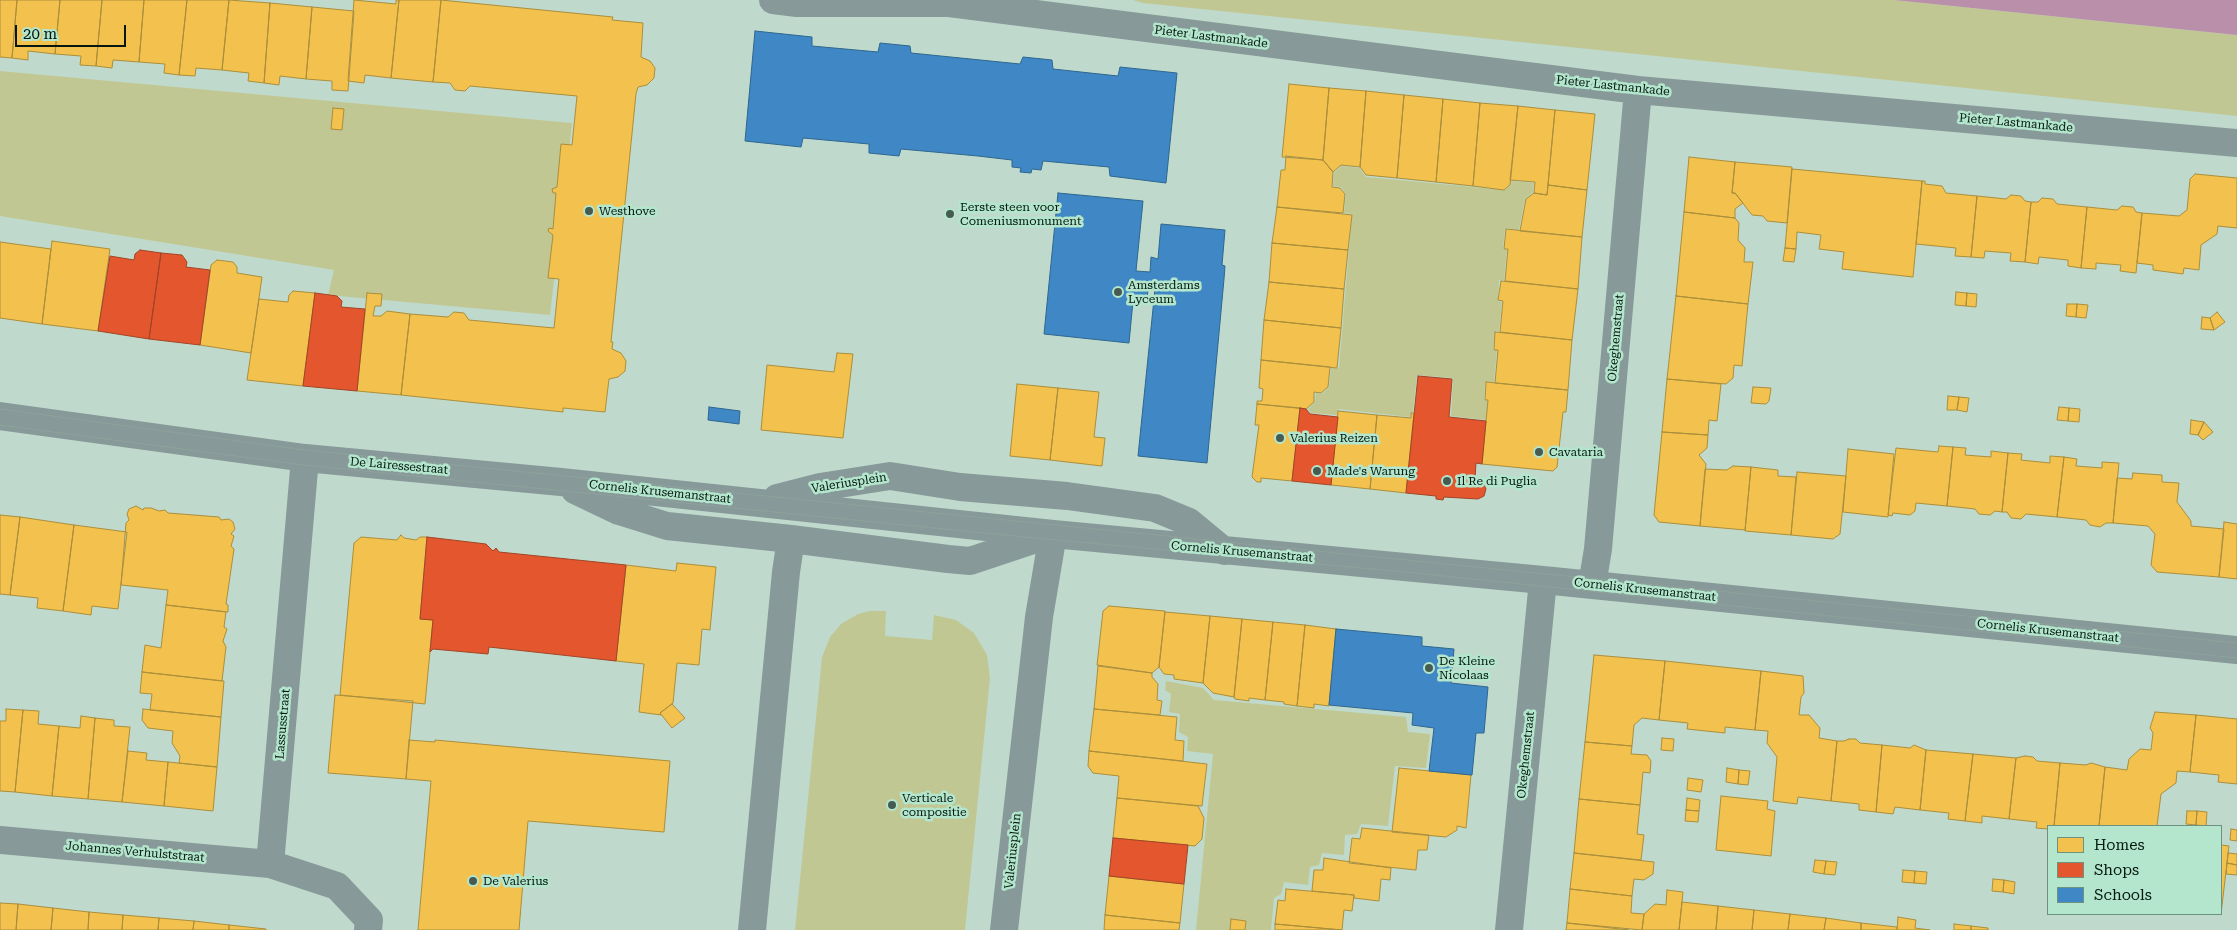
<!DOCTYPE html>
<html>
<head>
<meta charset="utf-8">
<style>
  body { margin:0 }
  #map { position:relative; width:2237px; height:930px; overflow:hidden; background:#bfdacc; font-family:"Roboto Serif",serif }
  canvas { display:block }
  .legend { position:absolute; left:2047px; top:825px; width:175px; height:90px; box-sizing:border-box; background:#b3e6cc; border:1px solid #6d9380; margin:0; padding:6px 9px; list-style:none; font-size:15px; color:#05170f }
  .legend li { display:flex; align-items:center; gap:10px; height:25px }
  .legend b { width:25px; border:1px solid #6d9380 }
  .scale { position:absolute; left:15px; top:25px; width:111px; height:22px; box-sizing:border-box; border:2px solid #05170f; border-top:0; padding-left:6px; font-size:15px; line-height:18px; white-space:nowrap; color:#05170f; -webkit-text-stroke:4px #b3e6cc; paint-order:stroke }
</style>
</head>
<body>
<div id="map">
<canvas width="2237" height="930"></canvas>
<ul class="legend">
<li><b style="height:14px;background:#f2c14e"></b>Homes</li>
<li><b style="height:14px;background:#e4572e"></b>Shops</li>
<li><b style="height:14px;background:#3f88c5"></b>Schools</li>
</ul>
<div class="scale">20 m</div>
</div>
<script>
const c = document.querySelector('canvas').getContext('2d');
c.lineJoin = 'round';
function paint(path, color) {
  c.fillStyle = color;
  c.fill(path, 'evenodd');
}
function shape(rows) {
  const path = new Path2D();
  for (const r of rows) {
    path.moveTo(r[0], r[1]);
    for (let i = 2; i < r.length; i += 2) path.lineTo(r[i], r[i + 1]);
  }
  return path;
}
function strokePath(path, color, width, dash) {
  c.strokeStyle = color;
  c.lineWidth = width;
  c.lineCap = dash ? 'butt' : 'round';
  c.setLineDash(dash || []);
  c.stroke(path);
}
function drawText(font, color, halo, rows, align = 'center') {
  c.font = font + ' "Roboto Serif",serif';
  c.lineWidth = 5;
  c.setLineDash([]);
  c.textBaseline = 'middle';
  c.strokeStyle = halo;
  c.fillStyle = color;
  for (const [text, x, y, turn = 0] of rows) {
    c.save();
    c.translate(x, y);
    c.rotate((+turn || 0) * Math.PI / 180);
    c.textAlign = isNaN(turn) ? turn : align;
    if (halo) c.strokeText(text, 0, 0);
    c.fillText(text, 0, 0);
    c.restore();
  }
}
paint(shape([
  [1133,0,1894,0,2237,35,2237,116,1143,3],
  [0,71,572,123,550,315,328,295,334,270,0,216],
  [1341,166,1359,168,1366,177,1505,190,1511,185,1511,181,1534,183,1533,192,1525,199,1519,230,1505,228,1503,249,1507,250,1504,280,1499,280,1498,301,1502,302,1499,331,1495,331,1493,350,1497,350,1494,382,1485,382,1484,400,1488,401,1486,420,1451,416,1453,378,1417,375,1413,412,1410,412,1410,417,1338,409,1337,415,1311,413,1308,409,1315,402,1316,393,1322,394,1329,387,1331,368,1339,368,1352,214,1344,213,1346,194,1341,187,1333,186,1334,173],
  [870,611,886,611,885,636,932,640,934,615,956,620,974,633,987,655,990,678,965,930,795,930,822,657,830,637,841,624,858,614],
  [1166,681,1203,688,1214,700,1406,717,1408,732,1430,734,1426,768,1395,766,1388,826,1361,824,1357,834,1345,835,1344,855,1322,853,1319,865,1310,867,1308,885,1284,882,1281,894,1274,898,1271,930,1196,930,1213,754,1187,751,1188,737,1179,732,1180,714,1169,712,1171,694,1165,690]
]), '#c1c793');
paint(shape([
  [1894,0,2237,0,2237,35]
]), '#ba8faa');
const homes = shape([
  [0,0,17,0,12,58,0,57,0,0],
  [17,0,60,0,55,54,28,51,28,60,12,58,17,0],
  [60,0,102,0,96,66,80,65,81,56,55,54,60,0],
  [102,0,144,0,139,62,113,60,112,68,96,66,102,0],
  [144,0,187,0,179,75,164,73,165,64,139,62,144,0],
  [187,0,229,0,222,70,196,68,195,76,179,75,187,0],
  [229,0,270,3,264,83,248,81,249,73,222,70,229,0],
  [354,0,396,4,396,0,399,0,391,78,365,75,364,83,348,81,354,0],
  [399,0,441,0,433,82,391,78,399,0],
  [441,0,613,17,612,20,643,23,641,57,650,61,655,68,654,78,647,85,638,87,636,94,611,342,613,342,612,349,621,353,626,361,625,371,618,377,609,379,605,412,563,408,563,412,401,395,410,314,448,317,454,312,464,313,469,320,554,328,559,279,548,278,553,235,548,231,549,228,553,229,556,193,553,193,552,189,557,187,561,144,572,145,577,96,470,86,465,91,455,90,450,83,433,82,441,0],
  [270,3,312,7,306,79,280,76,279,85,264,83,270,3],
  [312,7,354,11,348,91,332,90,332,81,306,79,312,7],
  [1289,84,1329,88,1323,160,1282,157,1289,84],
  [1329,88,1366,91,1360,167,1341,165,1333,172,1323,160,1329,88],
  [1366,91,1404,95,1397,178,1366,175,1360,167,1366,91],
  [1404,95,1443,99,1436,182,1397,178,1404,95],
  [1443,99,1480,103,1473,186,1436,182,1443,99],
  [1480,103,1518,106,1510,185,1504,190,1473,186,1480,103],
  [1518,106,1555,110,1547,195,1534,193,1535,182,1510,180,1518,106],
  [333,108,344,109,342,130,331,129,333,108],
  [1555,110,1595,114,1587,190,1548,185,1555,110],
  [1286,156,1323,160,1333,172,1332,187,1340,188,1345,194,1343,213,1277,207,1281,170,1285,170,1286,156],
  [1689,157,1735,162,1732,193,1735,193,1743,203,1735,209,1735,218,1684,212,1689,157],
  [1735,162,1792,167,1787,223,1767,221,1763,216,1752,215,1735,193,1732,193,1735,162],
  [1792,169,1922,181,1913,277,1842,269,1844,252,1819,249,1821,235,1797,232,1796,249,1785,248,1792,169],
  [2195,174,2237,178,2237,228,2218,226,2217,234,2201,245,2199,270,2184,268,2183,274,2153,270,2153,265,2137,263,2142,213,2179,216,2187,210,2190,179,2195,174],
  [1922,181,1925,181,1925,184,1942,186,1946,193,1977,196,1971,257,1955,256,1956,248,1916,244,1922,181],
  [1548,185,1587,190,1582,237,1520,231,1526,199,1534,193,1547,195,1548,185],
  [2011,195,2021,196,2025,201,2031,202,2025,262,2010,261,2011,253,1985,251,1984,258,1971,257,1977,196,2006,199,2011,195],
  [2042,198,2053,199,2057,204,2087,207,2081,268,2068,266,2068,260,2039,257,2038,264,2025,262,2031,202,2038,202,2042,198],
  [2122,206,2133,207,2136,212,2142,213,2136,273,2120,271,2121,265,2096,263,2096,269,2081,268,2087,207,2117,210,2122,206],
  [1277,207,1352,215,1348,250,1272,243,1277,207],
  [1684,212,1735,218,1739,223,1738,240,1745,248,1744,262,1753,262,1748,304,1676,296,1684,212],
  [1506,229,1582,237,1578,289,1505,281,1508,249,1504,249,1506,229],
  [52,241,110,249,98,331,42,324,52,241],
  [0,242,51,249,42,324,0,318,0,242],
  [1272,243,1348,250,1344,289,1269,282,1272,243],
  [1785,248,1796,249,1794,262,1783,261,1785,248],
  [217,260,233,262,237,267,237,273,262,277,251,353,200,345,211,265,217,260],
  [1501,281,1578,289,1572,340,1500,332,1503,301,1498,300,1501,281],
  [1269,282,1344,289,1341,328,1264,320,1269,282],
  [293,291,315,293,303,386,247,380,259,299,288,302,289,295,293,291],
  [1956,292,1967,293,1966,306,1955,305,1956,292],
  [367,293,382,294,381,306,375,306,373,316,381,316,387,311,410,314,401,395,357,391,367,293],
  [1967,293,1977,294,1976,307,1966,306,1967,293],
  [1676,296,1748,304,1742,366,1734,365,1733,378,1726,384,1667,379,1676,296],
  [2067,304,2077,304,2076,317,2066,316,2067,304],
  [2077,304,2088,305,2086,318,2076,317,2077,304],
  [2217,312,2225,322,2214,330,2210,318,2217,312],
  [2202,317,2210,318,2214,330,2201,329,2202,317],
  [1264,320,1341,328,1337,368,1261,360,1264,320],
  [1495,332,1572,340,1568,390,1495,383,1498,350,1494,350,1495,332],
  [837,353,853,354,843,438,761,430,767,365,834,372,837,353],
  [1261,360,1330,367,1328,387,1321,393,1314,392,1314,402,1306,409,1257,404,1257,401,1262,401,1263,389,1259,388,1261,360],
  [1667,379,1721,384,1717,421,1709,420,1708,435,1662,432,1667,379],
  [1486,382,1568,390,1566,412,1563,412,1557,467,1553,471,1482,464,1488,400,1485,400,1486,382],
  [1017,384,1058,388,1050,460,1010,456,1017,384],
  [1753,387,1771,388,1769,401,1766,404,1751,403,1753,387],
  [1058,388,1099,392,1094,437,1105,438,1102,466,1050,460,1058,388],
  [1948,396,1959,397,1957,410,1947,410,1948,396],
  [1959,397,1969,398,1967,412,1957,410,1959,397],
  [1257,404,1300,408,1292,481,1261,478,1261,482,1257,482,1252,477,1259,425,1255,425,1257,404],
  [2059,407,2069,408,2068,421,2057,420,2059,407],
  [2069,408,2080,409,2079,422,2068,421,2069,408],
  [1338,411,1377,415,1370,489,1331,485,1338,411],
  [1411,413,1414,413,1406,493,1370,489,1377,415,1411,418,1411,413],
  [2191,420,2204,422,2198,435,2190,434,2191,420],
  [2204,422,2213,432,2203,440,2198,435,2204,422],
  [1662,432,1708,435,1707,448,1699,455,1706,464,1700,526,1659,522,1654,515,1662,432],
  [1939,446,1953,447,1947,506,1916,503,1915,511,1910,515,1893,513,1892,516,1888,515,1896,448,1938,452,1939,446],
  [1953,447,1966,448,1965,455,1991,457,1991,451,2008,453,2002,512,1995,511,1990,515,1979,514,1975,509,1947,506,1953,447],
  [1848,449,1894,454,1888,517,1843,512,1848,449],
  [2008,453,2022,454,2021,460,2050,463,2050,456,2064,457,2057,517,2026,514,2021,519,2011,518,2007,512,2002,512,2008,453],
  [2064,457,2077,459,2076,466,2102,468,2102,462,2119,463,2113,523,2106,523,2100,527,2090,525,2086,520,2057,517,2064,457],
  [1733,466,1751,467,1745,530,1700,526,1705,469,1727,470,1733,466],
  [1751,467,1778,470,1778,476,1796,477,1791,535,1745,531,1751,467],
  [1797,472,1846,476,1840,534,1833,539,1791,535,1797,472],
  [2133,473,2162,475,2162,482,2179,483,2177,502,2191,521,2191,526,2224,529,2219,577,2157,572,2151,565,2155,534,2148,526,2113,523,2117,478,2132,479,2133,473],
  [136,506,143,510,144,508,151,508,159,511,165,510,168,513,219,517,221,520,229,519,233,522,235,529,231,534,234,536,231,546,234,549,226,604,228,605,228,612,166,605,168,590,121,585,126,523,129,520,127,514,129,509,136,506],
  [0,515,20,517,10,595,0,594,0,515],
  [20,517,74,525,63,611,37,608,38,598,10,595,20,517],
  [2224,522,2237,524,2237,579,2219,577,2224,522],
  [74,525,127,532,118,609,92,606,91,615,63,611,74,525],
  [401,535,404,538,416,540,420,537,427,537,420,619,433,620,425,704,340,695,354,543,361,537,397,540,401,535],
  [677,563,716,567,710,630,702,629,699,665,677,663,673,703,660,713,661,715,639,712,644,664,616,661,626,565,676,571,677,563],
  [166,605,226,612,224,627,227,629,223,641,226,647,222,681,142,672,145,645,161,648,166,605],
  [1109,606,1165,611,1159,667,1152,673,1097,665,1103,611,1109,606],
  [1165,612,1210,616,1203,683,1174,679,1174,675,1164,674,1159,667,1165,612],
  [1210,616,1242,619,1234,697,1213,693,1203,683,1210,616],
  [1242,619,1273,622,1265,700,1249,698,1249,701,1235,699,1234,697,1242,619],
  [1273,622,1305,625,1297,706,1284,704,1284,702,1265,700,1273,622],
  [1305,625,1336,629,1329,706,1314,704,1314,708,1297,706,1305,625],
  [1594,655,1665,661,1659,720,1642,718,1634,725,1632,746,1585,742,1594,655],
  [1665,661,1761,671,1755,730,1725,727,1725,733,1687,729,1688,723,1659,720,1665,661],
  [1098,666,1152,673,1152,677,1158,684,1157,700,1162,701,1160,715,1094,709,1098,666],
  [1761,671,1803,676,1804,693,1801,697,1799,715,1809,715,1820,728,1819,738,1837,741,1831,801,1798,797,1797,804,1773,801,1777,757,1767,743,1768,731,1755,730,1761,671],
  [142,672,224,681,221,717,150,710,152,694,140,693,142,672],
  [335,695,413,701,406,779,328,773,335,695],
  [672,704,685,718,672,728,660,713,672,704],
  [6,709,23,710,15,792,0,791,0,721,6,721,6,709],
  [143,709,221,717,217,767,179,763,180,756,172,743,173,731,148,728,142,720,143,709],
  [1094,709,1177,717,1175,740,1184,741,1183,761,1089,751,1094,709],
  [23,710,39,711,38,724,59,726,52,796,15,792,23,710],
  [2155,712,2196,715,2190,772,2177,771,2176,783,2161,794,2157,826,2099,826,2105,767,2127,770,2129,759,2140,749,2151,750,2153,733,2150,728,2155,712],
  [2196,715,2237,719,2237,784,2218,782,2219,775,2190,772,2196,715],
  [81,716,95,718,88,799,52,796,59,726,80,728,81,716],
  [95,718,114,720,114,726,130,727,122,802,88,799,95,718],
  [1662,738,1674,739,1673,751,1661,750,1662,738],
  [1849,739,1856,739,1860,743,1882,745,1876,812,1859,810,1859,804,1831,801,1837,741,1844,741,1849,739],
  [409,740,435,742,435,740,670,761,664,832,528,821,519,930,418,930,431,781,406,779,409,740],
  [1585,742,1632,746,1631,754,1647,755,1651,761,1650,773,1643,772,1640,805,1579,799,1585,742],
  [1882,745,1910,748,1914,745,1926,750,1920,810,1895,807,1893,814,1876,812,1882,745],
  [1926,750,1973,754,1965,821,1948,819,1949,813,1920,810,1926,750],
  [128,751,147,753,146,760,168,762,164,806,122,802,128,751],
  [1089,751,1207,764,1202,806,1117,798,1119,776,1093,773,1088,766,1089,751],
  [1973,754,2016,758,2009,819,1982,816,1982,823,1965,821,1973,754],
  [2025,756,2033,757,2037,761,2060,763,2054,826,2048,826,2048,829,2036,828,2037,822,2009,819,2016,758,2025,756],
  [168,762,217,767,213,811,164,806,168,762],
  [2060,763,2086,765,2091,763,2105,767,2099,826,2054,826,2060,763],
  [1399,768,1471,775,1466,828,1457,826,1457,830,1446,837,1392,832,1399,768],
  [1727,768,1739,770,1738,784,1726,782,1727,768],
  [1739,770,1750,771,1748,785,1738,784,1739,770],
  [1688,778,1703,780,1701,792,1687,790,1688,778],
  [1721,796,1768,801,1767,809,1775,811,1771,856,1716,850,1721,796],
  [1117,798,1198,806,1204,818,1202,839,1195,846,1113,838,1117,798],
  [1687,798,1700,800,1699,811,1686,810,1687,798],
  [1579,799,1640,805,1637,834,1644,835,1641,860,1574,853,1579,799],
  [1686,810,1699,811,1698,822,1685,821,1686,810],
  [2187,811,2197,811,2196,825,2186,824,2187,811],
  [2197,811,2207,812,2206,826,2196,825,2197,811],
  [1362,828,1429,835,1427,850,1418,850,1416,870,1349,863,1352,838,1360,839,1362,828],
  [2231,829,2237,830,2237,841,2230,840,2231,829],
  [2221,845,2229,846,2221,914,2219,914,2221,845],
  [1574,853,1654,862,1653,874,1644,880,1634,879,1632,896,1570,889,1574,853],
  [2228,853,2237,854,2237,865,2227,863,2228,853],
  [1324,858,1391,868,1390,880,1381,879,1379,901,1354,898,1354,895,1312,891,1314,870,1323,870,1324,858],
  [1815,860,1826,861,1824,874,1813,872,1815,860],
  [1826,861,1837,862,1835,875,1824,874,1826,861],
  [2227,863,2237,865,2237,875,2226,874,2227,863],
  [1903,870,1915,871,1914,883,1902,882,1903,870],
  [1915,871,1927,872,1926,884,1914,883,1915,871],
  [1109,876,1184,884,1180,923,1105,915,1109,876],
  [1993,879,2004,880,2003,892,1992,891,1993,879],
  [2004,880,2015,882,2014,894,2003,892,2004,880],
  [1286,889,1354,895,1352,911,1344,910,1342,930,1275,924,1278,900,1285,901,1286,889],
  [1570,889,1632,896,1631,913,1644,914,1642,930,1567,923,1570,889],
  [1667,890,1683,892,1679,930,1642,930,1644,914,1655,904,1666,905,1667,890],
  [1682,902,1718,906,1716,930,1679,930,1682,902],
  [0,903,18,904,16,930,0,930,0,903],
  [18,904,53,908,51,930,16,930,18,904],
  [1718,906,1754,910,1752,930,1716,930,1718,906],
  [53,908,89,912,88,930,51,930,53,908],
  [1754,910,1790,914,1788,930,1752,930,1754,910],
  [89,912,123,915,122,930,88,930,89,912],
  [1790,914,1826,918,1824,930,1788,930,1790,914],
  [123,915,159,918,158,930,122,930,123,915],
  [1105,915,1180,923,1179,930,1104,930,1105,915],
  [1898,917,1916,920,1915,928,1930,930,1897,930,1898,917],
  [159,918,194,921,193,930,158,930,159,918],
  [1826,918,1861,923,1861,930,1824,930,1826,918],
  [1231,919,1246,921,1245,930,1230,930,1231,919],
  [194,921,229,925,229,930,193,930,194,921],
  [1567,923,1629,930,1566,930,1567,923],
  [1861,923,1897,927,1897,930,1861,930,1861,923],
  [1275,924,1342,930,1275,930,1275,924],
  [1954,924,1971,926,1971,930,1954,930,1954,924],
  [229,925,266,929,266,930,229,930,229,925],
  [1971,926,1988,928,1988,930,1971,930,1971,926]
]);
paint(homes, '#f2c14e');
strokePath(homes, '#ab8e3b', 1);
const shops = shape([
  [140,250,161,253,149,339,98,331,110,256,134,260,135,254,140,250],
  [161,253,182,255,187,262,186,267,210,270,200,345,149,339,161,253],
  [315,293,337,296,342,301,341,307,365,309,357,391,303,386,315,293],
  [1418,376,1452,379,1449,417,1486,421,1482,464,1476,463,1475,478,1481,479,1486,489,1484,496,1478,499,1444,497,1443,500,1436,499,1436,496,1406,493,1418,376],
  [1300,408,1306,409,1310,414,1338,417,1331,485,1292,481,1300,408],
  [427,537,486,544,493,551,496,548,499,552,626,565,616,661,489,647,488,654,433,649,430,652,433,620,420,619,427,537],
  [1113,838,1188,845,1184,884,1109,876,1113,838]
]);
paint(shops, '#e4572e');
strokePath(shops, '#a14425', 1);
const schools = shape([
  [755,31,812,37,812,46,878,52,880,43,910,46,911,53,1020,64,1023,57,1052,60,1053,69,1118,76,1120,67,1177,73,1166,183,1110,176,1109,167,1043,161,1041,170,1032,169,1031,173,1020,172,1021,168,1012,167,1012,160,978,156,901,149,899,156,869,153,869,144,803,138,801,147,745,141,755,31],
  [1058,193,1143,201,1136,271,1150,272,1151,257,1158,259,1161,224,1225,230,1222,265,1225,266,1224,279,1207,463,1138,456,1155,289,1148,288,1147,303,1133,301,1129,343,1044,334,1058,193],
  [709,407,740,411,739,424,708,420,709,407],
  [1336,629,1422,637,1422,646,1454,649,1451,683,1488,687,1484,733,1476,733,1472,775,1429,771,1434,728,1412,725,1413,713,1329,705,1336,629]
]);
paint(schools, '#3f88c5');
strokePath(schools, '#2e668e', 1);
strokePath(shape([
  [773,0,797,3,949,3,1638,90,2237,143],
  [0,416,305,458,561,482,1053,534,1543,580,2237,650],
  [575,490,619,511,667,526,791,539,948,559,970,561,1042,537],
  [777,498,820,487,890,476,960,487,1067,496,1155,508,1189,522,1224,551],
  [1592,585,1598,549,1638,90],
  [0,840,270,864,337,886,369,920,368,930],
  [270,864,305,458],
  [752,930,786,572,791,539],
  [1004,930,1039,617,1053,534],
  [1509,930,1543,580]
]), '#899', 28);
strokePath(shape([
  [0,409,305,450,2237,643],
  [0,425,304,465,1035,538,1405,572,2237,658]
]), '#8ea29b', 1);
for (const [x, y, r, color] of [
  [589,211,5,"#465b51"],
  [950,214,5,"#465b51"],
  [1118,292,5,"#465b51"],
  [1280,438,5,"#465b51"],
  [1539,452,5,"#465b51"],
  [1317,471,5,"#465b51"],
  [1447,481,5,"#465b51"],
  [1429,668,5,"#465b51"],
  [892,805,5,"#465b51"],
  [473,881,5,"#465b51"]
]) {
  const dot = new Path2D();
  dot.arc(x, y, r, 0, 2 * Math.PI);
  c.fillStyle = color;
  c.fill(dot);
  strokePath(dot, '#b3e6cc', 2);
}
drawText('12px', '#05170f', '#b3e6cc', [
  ["Pieter Lastmankade",1211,37,7],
  ["Pieter Lastmankade",1613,86,6],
  ["Pieter Lastmankade",2016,123,5],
  ["Okeghemstraat",1616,338,-85],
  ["De Lairessestraat",399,466,5],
  ["Valeriusplein",849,483,-9],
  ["Cornelis Krusemanstraat",660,492,6],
  ["Cornelis Krusemanstraat",1242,552,5],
  ["Cornelis Krusemanstraat",1645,590,6],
  ["Cornelis Krusemanstraat",2048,631,6],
  ["Lassusstraat",283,724,-85],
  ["Okeghemstraat",1526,755,-84],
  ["Valeriusplein",1013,851,-84],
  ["Johannes Verhulststraat",135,852,5]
]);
drawText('12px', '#05170f', '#b3e6cc', [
  ["Eerste steen voor",960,207],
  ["Comeniusmonument",960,221],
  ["Westhove",599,211],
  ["Amsterdams",1128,285],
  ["Lyceum",1128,299],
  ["Valerius Reizen",1290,438],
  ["Cavataria",1549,452],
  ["Made's Warung",1327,471],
  ["Il Re di Puglia",1457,481],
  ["De Kleine",1439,661],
  ["Nicolaas",1439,675],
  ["Verticale",902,798],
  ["compositie",902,812],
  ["De Valerius",483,881]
], 'left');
</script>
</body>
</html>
